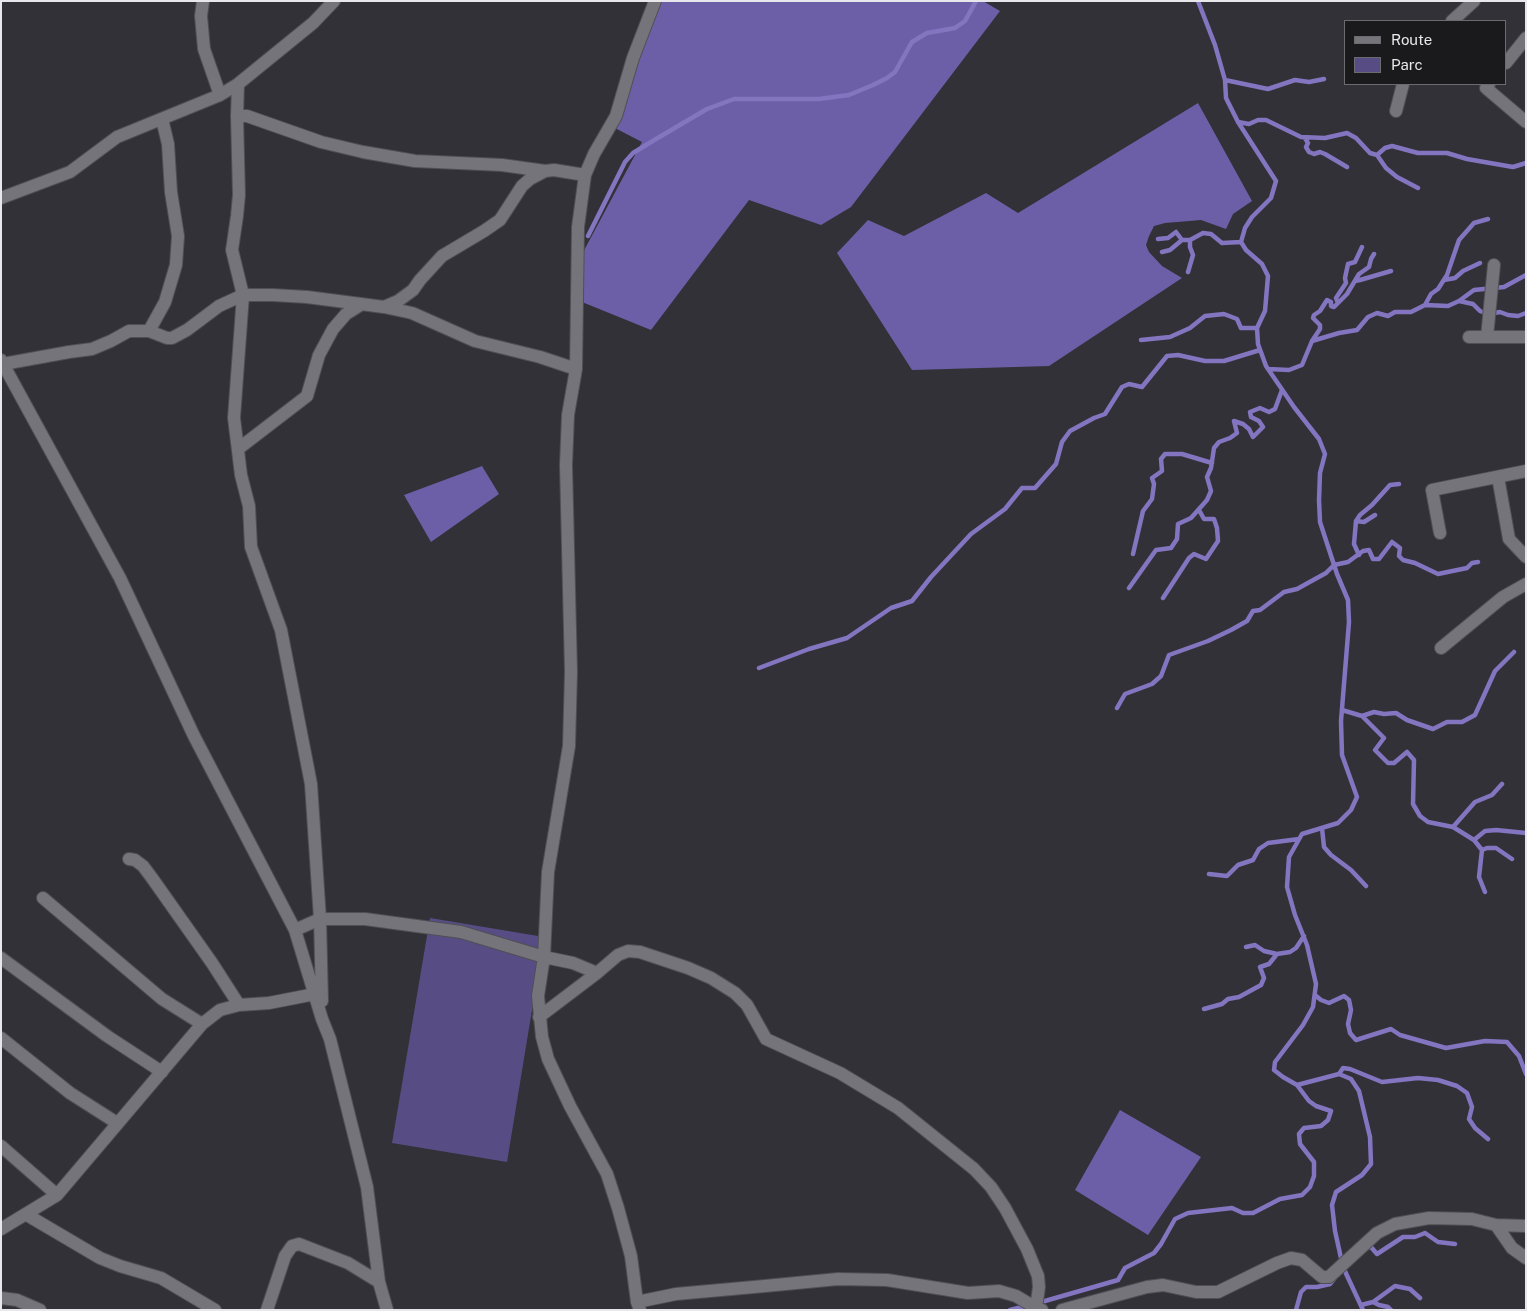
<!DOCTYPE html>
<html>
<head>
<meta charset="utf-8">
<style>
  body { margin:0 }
  #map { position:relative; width:1527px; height:1311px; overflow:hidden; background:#323137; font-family:"Public Sans",sans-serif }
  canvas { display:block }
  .frame { position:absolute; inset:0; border:2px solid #e8e7ec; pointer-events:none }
  .legend { position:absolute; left:1344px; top:20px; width:162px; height:65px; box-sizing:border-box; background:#1a191c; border:1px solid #6c6b6f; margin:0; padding:6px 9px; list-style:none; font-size:15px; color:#e8e7ec }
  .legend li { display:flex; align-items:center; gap:10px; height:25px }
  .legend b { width:25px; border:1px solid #6c6b6f }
</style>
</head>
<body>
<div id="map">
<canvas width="1527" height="1311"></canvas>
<div class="frame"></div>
<ul class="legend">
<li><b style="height:6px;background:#75747b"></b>Route</li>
<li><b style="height:14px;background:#574d84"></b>Parc</li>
</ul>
</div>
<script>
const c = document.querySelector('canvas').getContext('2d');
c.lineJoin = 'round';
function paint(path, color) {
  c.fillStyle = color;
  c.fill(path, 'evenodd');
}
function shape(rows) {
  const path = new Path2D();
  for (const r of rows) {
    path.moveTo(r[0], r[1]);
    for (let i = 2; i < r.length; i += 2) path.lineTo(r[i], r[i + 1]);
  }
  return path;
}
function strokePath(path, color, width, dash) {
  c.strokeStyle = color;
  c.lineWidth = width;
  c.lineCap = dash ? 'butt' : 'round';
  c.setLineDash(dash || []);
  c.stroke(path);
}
paint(shape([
  [430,918,544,937,507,1162,392,1143]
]), '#574d84');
paint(shape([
  [651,1,983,1,1000,11,851,207,821,225,749,200,651,330,577,300,581,256,642,142,611,126],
  [1198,103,1252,201,1233,214,1226,229,1201,220,1165,223,1154,226,1149,236,1146,245,1149,252,1162,266,1182,278,1049,366,912,370,837,253,868,220,904,236,986,193,1018,213],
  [482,466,499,494,431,542,404,495],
  [1120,1110,1201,1157,1148,1235,1075,1190]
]), '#6d5fa7');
strokePath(shape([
  [1198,1,1215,45,1225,80,1226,98,1238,122,1276,181,1271,198,1252,217,1245,228,1241,242,1246,250,1262,264,1268,276,1265,311,1257,328,1258,344,1266,366,1294,407,1319,439,1325,454,1320,473,1319,500,1320,522,1337,574,1348,600,1349,622,1341,721,1342,755,1357,797,1351,810,1338,823,1302,834,1289,857,1287,887,1295,915,1307,945,1316,984,1313,1007,1303,1025,1275,1062,1274,1070,1283,1077,1297,1085,1339,1074,1351,1079,1359,1091,1370,1137,1371,1164,1362,1175,1336,1192,1332,1205,1335,1231,1343,1267,1363,1310],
  [1225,80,1268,89,1295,80,1309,82,1324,79],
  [1238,122,1249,124,1258,120,1266,120,1301,137,1325,138,1347,133,1356,138,1370,153,1377,155,1385,148,1392,146,1418,153,1447,153,1467,159,1513,167,1526,163],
  [1305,138,1308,143,1306,147,1309,152,1314,154,1320,152,1325,154,1347,167],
  [1377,155,1386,168,1397,177,1418,188],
  [588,236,625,162,633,153,656,139,707,109,734,99,819,99,849,95,873,85,887,78,895,72,912,42,927,33,955,28,965,21,976,1],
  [1158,239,1168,238,1176,232,1182,240],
  [1162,252,1170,250,1182,240,1190,240,1203,233,1211,234,1222,243,1241,242],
  [1188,272,1193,255,1190,247,1190,240],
  [1444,280,1455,278,1463,271,1480,263],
  [1355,281,1360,280,1391,271],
  [1459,301,1474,290,1504,287,1526,275],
  [1338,303,1336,298,1346,283,1345,278,1348,264,1355,262,1362,247],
  [1425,305,1431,294,1438,289,1447,275,1459,240,1474,223,1488,219],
  [1141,340,1170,337,1190,328,1205,316,1224,314,1237,319,1241,328,1257,328],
  [1312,341,1320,329,1320,325,1313,318,1314,315,1320,311,1327,300,1331,302,1331,306,1334,307,1347,294,1359,274,1369,267,1371,259,1374,254],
  [1268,369,1289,370,1302,365,1312,341,1339,333,1357,330,1368,317,1377,313,1388,316,1395,312,1411,312,1425,305,1448,306,1459,301,1473,304,1480,311,1488,314,1500,312,1508,315,1518,316,1526,313],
  [1356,521,1364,522,1375,515],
  [1133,554,1143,511,1152,499,1154,484,1152,478,1162,471,1161,459,1165,454,1182,454,1212,463],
  [1359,555,1354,544,1356,521,1360,515,1372,505,1390,485,1399,484],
  [1129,588,1156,550,1171,548,1177,539,1178,524,1191,518,1207,500,1211,491,1207,477,1211,468,1214,448,1219,442,1230,438,1237,433,1234,421,1243,424,1249,429,1253,437,1263,427,1259,421,1251,417,1250,412,1260,408,1269,412,1275,409,1282,390],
  [1163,598,1189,558,1194,554,1206,559,1218,541,1217,528,1214,519,1204,519,1199,510],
  [759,668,809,649,847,638,891,608,912,601,931,577,971,534,1005,509,1022,488,1035,488,1056,464,1062,442,1070,431,1094,418,1105,414,1122,387,1129,384,1142,387,1167,356,1178,355,1205,361,1224,361,1260,350],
  [1117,708,1125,694,1152,684,1161,676,1169,655,1208,641,1231,630,1247,621,1253,611,1260,610,1284,592,1297,589,1326,573,1334,565,1348,562,1363,551,1369,550,1373,559,1379,559,1392,542,1400,548,1399,556,1403,560,1415,563,1438,574,1467,568,1472,563,1478,562],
  [1342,710,1362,716,1384,738,1375,750,1388,763,1394,763,1407,752,1414,760,1413,804,1420,816,1428,822,1453,827,1474,840,1485,831,1496,830,1526,833],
  [1362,716,1374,712,1384,714,1396,713,1407,720,1433,729,1447,722,1462,722,1475,715,1495,671,1514,652],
  [1453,827,1475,802,1492,795,1502,784],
  [1322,828,1324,847,1331,855,1351,870,1366,886],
  [1474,840,1482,850,1479,877,1485,892],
  [1482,850,1487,848,1496,848,1512,859],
  [1209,874,1227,876,1238,865,1253,860,1259,849,1268,843,1299,839],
  [1246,947,1255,945,1264,951,1277,954],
  [1315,995,1321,1000,1329,1003,1344,996,1349,1000,1351,1010,1348,1024,1350,1033,1356,1040,1391,1029,1400,1035,1446,1048,1485,1041,1507,1042,1519,1056,1526,1074],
  [1204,1009,1222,1004,1228,999,1239,997,1261,985,1264,978,1260,967,1269,964,1277,954,1290,952,1296,948,1304,936],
  [1339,1074,1343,1068,1350,1069,1382,1082,1418,1078,1438,1080,1457,1086,1467,1093,1472,1107,1469,1119,1475,1128,1488,1139],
  [1365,1248,1371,1247,1377,1254,1403,1237,1415,1237,1425,1233,1438,1242,1455,1244],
  [1373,1302,1379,1305,1388,1307,1391,1310],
  [1038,1303,1118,1280,1125,1268,1154,1253,1161,1244,1175,1219,1188,1213,1232,1208,1243,1213,1253,1213,1280,1199,1302,1195,1310,1187,1314,1176,1314,1162,1300,1144,1299,1134,1304,1128,1321,1126,1328,1120,1331,1111,1316,1106,1309,1101,1297,1085],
  [1361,1305,1373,1302,1395,1286,1410,1289,1420,1298],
  [1010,1310,1026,1306],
  [1296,1310,1301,1292,1306,1287,1317,1287,1330,1284,1334,1279]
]), '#8375c0', 4.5);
const minor = shape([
  [203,1,201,16,204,49,220,95],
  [1452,21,1474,1],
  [1506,63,1526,38],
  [238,84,237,116,239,195,237,216,232,250,243,295,234,418,241,475,249,506,251,547,281,630,311,784,320,919,322,1001],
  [1489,84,1486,88,1526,122],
  [1396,111,1403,84],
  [237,116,247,116,321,142,363,152,415,161,502,165,545,171],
  [1,198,70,172,117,137,220,95,238,84,313,23,334,1],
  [384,307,412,313,475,341,540,357,576,369],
  [149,331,165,302,176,265,178,236,171,192,168,144,162,119],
  [1469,337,1526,337],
  [1487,337,1494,265],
  [1,360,120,578,194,736,295,930,322,1019,330,1039,367,1187,379,1282,387,1310],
  [3,364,69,352,92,349,111,341,129,331,149,331,167,338,172,338,187,330,219,306,243,295,273,295,307,297,384,307,398,301,413,290,420,280,442,256,484,231,500,220,522,186,530,179,545,171,554,170,585,175],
  [238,449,307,396,319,355,333,329,346,314,362,304],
  [1498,477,1509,539,1526,557],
  [1440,533,1432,490,1526,471],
  [1441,648,1503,597,1526,584],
  [129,859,135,860,143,866,152,878,212,963,239,1005],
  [43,898,162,999,202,1024],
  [295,930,320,919,365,919,461,932,544,957,573,963,597,973,618,955,628,951,640,952,688,968,711,978,735,993,747,1005,766,1039,840,1073,898,1108,974,1169,991,1187,1005,1208,1027,1249,1038,1276,1039,1287,1036,1308],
  [1,958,107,1036,162,1072],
  [539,1017,597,973],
  [1,1038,70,1093,117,1123],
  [1,1146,57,1195],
  [27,1215,100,1258,120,1266,161,1278,215,1310],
  [1496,1225,1526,1226],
  [1,1229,57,1195,202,1024,220,1010,239,1005,269,1003,315,994],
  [1,1298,17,1300,40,1310],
  [637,1302,676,1294,765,1286,838,1279,887,1280,968,1293,999,1291,1016,1296,1036,1308,1042,1310],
  [267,1310,285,1256,292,1246,299,1244,348,1263,379,1282],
  [640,1310,637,1302,631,1256,618,1208,607,1174,570,1106,548,1059,542,1037,538,996,544,957,548,872,569,746,571,672,566,465,568,415,576,369,578,227,585,175,594,154,616,116,633,58,655,1],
  [1062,1310,1147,1287,1163,1285,1196,1292,1218,1292,1277,1263,1291,1258,1302,1260,1322,1277,1329,1277,1377,1233,1395,1224,1429,1218,1472,1219,1496,1225,1512,1248,1526,1258]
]);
strokePath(minor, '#504f54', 14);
strokePath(minor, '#75747b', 12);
</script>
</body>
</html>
